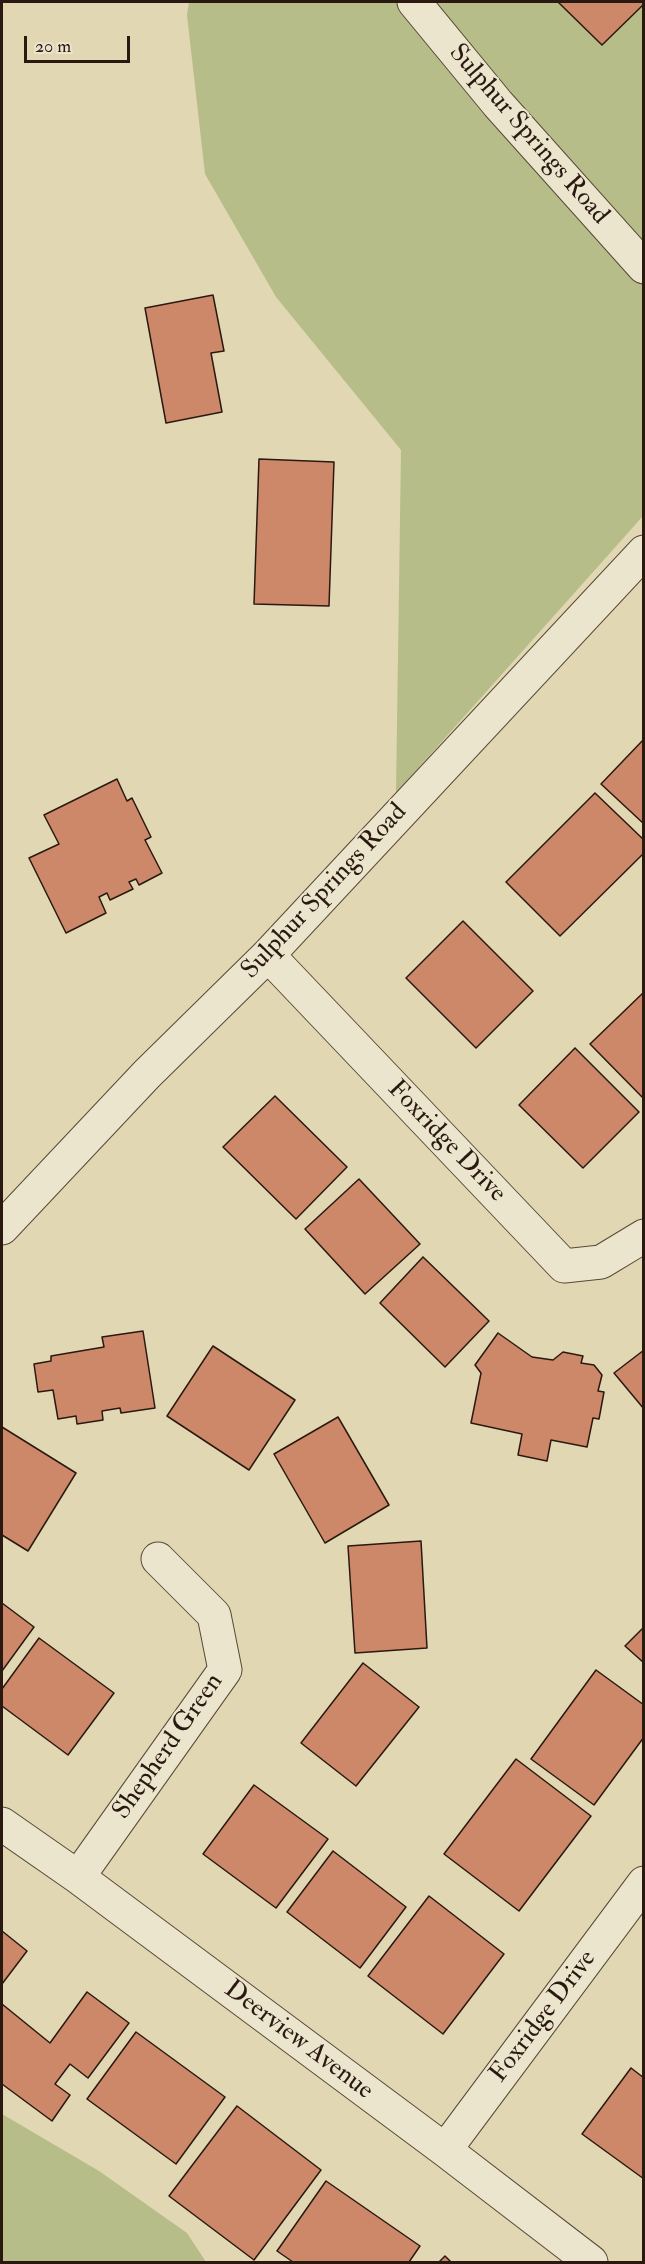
<!DOCTYPE html>
<html>
<head>
<meta charset="utf-8">
<style>
  body { margin:0 }
  #map { position:relative; width:645px; height:2264px; overflow:hidden; background:#e1d7b2; font-family:"IM FELL Double Pica",serif }
  canvas { display:block }
  .frame { position:absolute; inset:0; border:3px solid #2a1910; pointer-events:none }
  .scale { position:absolute; left:24px; top:36px; width:106px; height:27px; box-sizing:border-box; border:3px solid #2a1910; border-top:0; padding-left:8px; font-size:18px; line-height:21px; white-space:nowrap; color:#2a1910; -webkit-text-stroke:4px #ece5cd; paint-order:stroke }
</style>
</head>
<body>
<div id="map">
<canvas width="645" height="2264"></canvas>
<div class="frame"></div>
<div class="scale">20 m</div>
</div>
<script>
const c = document.querySelector('canvas').getContext('2d');
c.lineJoin = 'round';
function paint(path, color) {
  c.fillStyle = color;
  c.fill(path, 'evenodd');
}
function shape(rows) {
  const path = new Path2D();
  for (const r of rows) {
    path.moveTo(r[0], r[1]);
    for (let i = 2; i < r.length; i += 2) path.lineTo(r[i], r[i + 1]);
  }
  return path;
}
function strokePath(path, color, width, dash) {
  c.strokeStyle = color;
  c.lineWidth = width;
  c.lineCap = dash ? 'butt' : 'round';
  c.setLineDash(dash || []);
  c.stroke(path);
}
function drawText(font, color, halo, rows, align = 'center') {
  c.font = font + ' "IM FELL Double Pica",serif';
  c.lineWidth = 4.5;
  c.setLineDash([]);
  c.textBaseline = 'middle';
  c.strokeStyle = halo;
  c.fillStyle = color;
  for (const [text, x, y, turn = 0] of rows) {
    c.save();
    c.translate(x, y);
    c.rotate((+turn || 0) * Math.PI / 180);
    c.textAlign = isNaN(turn) ? turn : align;
    if (halo) c.strokeText(text, 0, 0);
    c.fillText(text, 0, 0);
    c.restore();
  }
}
paint(shape([
  [189,2,643,2,643,516,396,793,401,450,276,297,205,174,187,15],
  [2,2114,99,2171,187,2233,206,2262,2,2262]
]), '#b7bd89');
const building = shape([
  [558,2,644,2,644,4,602,45,558,2],
  [213,295,224,351,211,353,222,412,166,423,145,308,213,295],
  [259,459,334,462,329,606,254,604,259,459],
  [644,739,644,824,601,784,644,739],
  [117,779,127,801,132,798,151,837,145,840,162,873,139,885,136,879,129,882,133,889,110,900,107,893,99,897,106,913,66,933,29,858,59,844,44,815,117,779],
  [595,793,644,840,644,853,560,936,506,882,595,793],
  [463,921,533,991,476,1048,406,978,463,921],
  [644,992,644,1099,590,1044,644,992],
  [575,1048,639,1112,583,1168,519,1105,575,1048],
  [275,1096,347,1167,296,1219,223,1147,275,1096],
  [359,1179,420,1244,365,1294,305,1229,359,1179],
  [423,1257,489,1321,445,1367,380,1303,423,1257],
  [143,1331,155,1408,121,1413,120,1408,102,1411,103,1420,77,1424,76,1416,58,1419,53,1390,38,1392,34,1364,51,1361,51,1356,104,1347,102,1337,143,1331],
  [498,1333,532,1357,553,1360,563,1352,583,1356,581,1363,594,1365,602,1375,598,1391,604,1392,599,1419,593,1418,587,1447,551,1440,547,1461,518,1455,522,1434,471,1423,481,1373,475,1365,498,1333],
  [213,1346,295,1400,249,1470,167,1416,213,1346],
  [644,1350,644,1409,614,1373,644,1350],
  [338,1417,389,1505,325,1543,274,1454,338,1417],
  [2,1427,76,1473,28,1551,2,1535,2,1427],
  [421,1541,427,1648,355,1653,348,1546,421,1541],
  [2,1603,34,1627,2,1671,2,1603],
  [644,1627,644,1663,625,1646,644,1627],
  [39,1638,114,1693,68,1755,2,1706,2,1689,39,1638],
  [363,1663,419,1707,356,1786,301,1743,363,1663],
  [596,1670,644,1705,644,1737,594,1805,531,1759,596,1670],
  [516,1759,591,1816,519,1911,444,1854,516,1759],
  [254,1785,328,1839,276,1908,203,1854,254,1785],
  [333,1851,406,1907,360,1968,287,1912,333,1851],
  [429,1896,504,1954,443,2034,368,1976,429,1896],
  [2,1931,27,1951,2,1984,2,1931],
  [87,1992,129,2023,88,2078,70,2064,55,2084,70,2095,52,2121,2,2084,2,2004,50,2043,87,1992],
  [136,2032,225,2097,176,2164,87,2099,136,2032],
  [631,2068,644,2078,644,2179,582,2134,631,2068],
  [237,2106,321,2170,254,2260,169,2196,237,2106],
  [326,2181,420,2246,409,2262,293,2262,277,2251,326,2181],
  [445,2256,451,2262,439,2262,445,2256]
]);
paint(building, '#cd886a');
strokePath(building, '#2a1910', 1.5);
const minor = shape([
  [414,2,498,104,644,267],
  [268,955,564,1266,601,1262,644,1236],
  [2,1228,147,1074,268,955,644,552],
  [2,1824,78,1877,445,2150,591,2262],
  [78,1877,225,1670,214,1615,158,1559],
  [445,2150,644,1883]
]);
strokePath(minor, '#584838', 35);
strokePath(minor, '#ece5cd', 33);
drawText('26px', '#2a1910', '#ece5cd', [
  ["Sulphur Springs Road",528,135,49],
  ["Sulphur Springs Road",325,892,-47],
  ["Foxridge Drive",446,1142,46],
  ["Shepherd Green",169,1747,-55],
  ["Foxridge Drive",544,2017,-53],
  ["Deerview Avenue",298,2041,37]
]);
</script>
</body>
</html>
